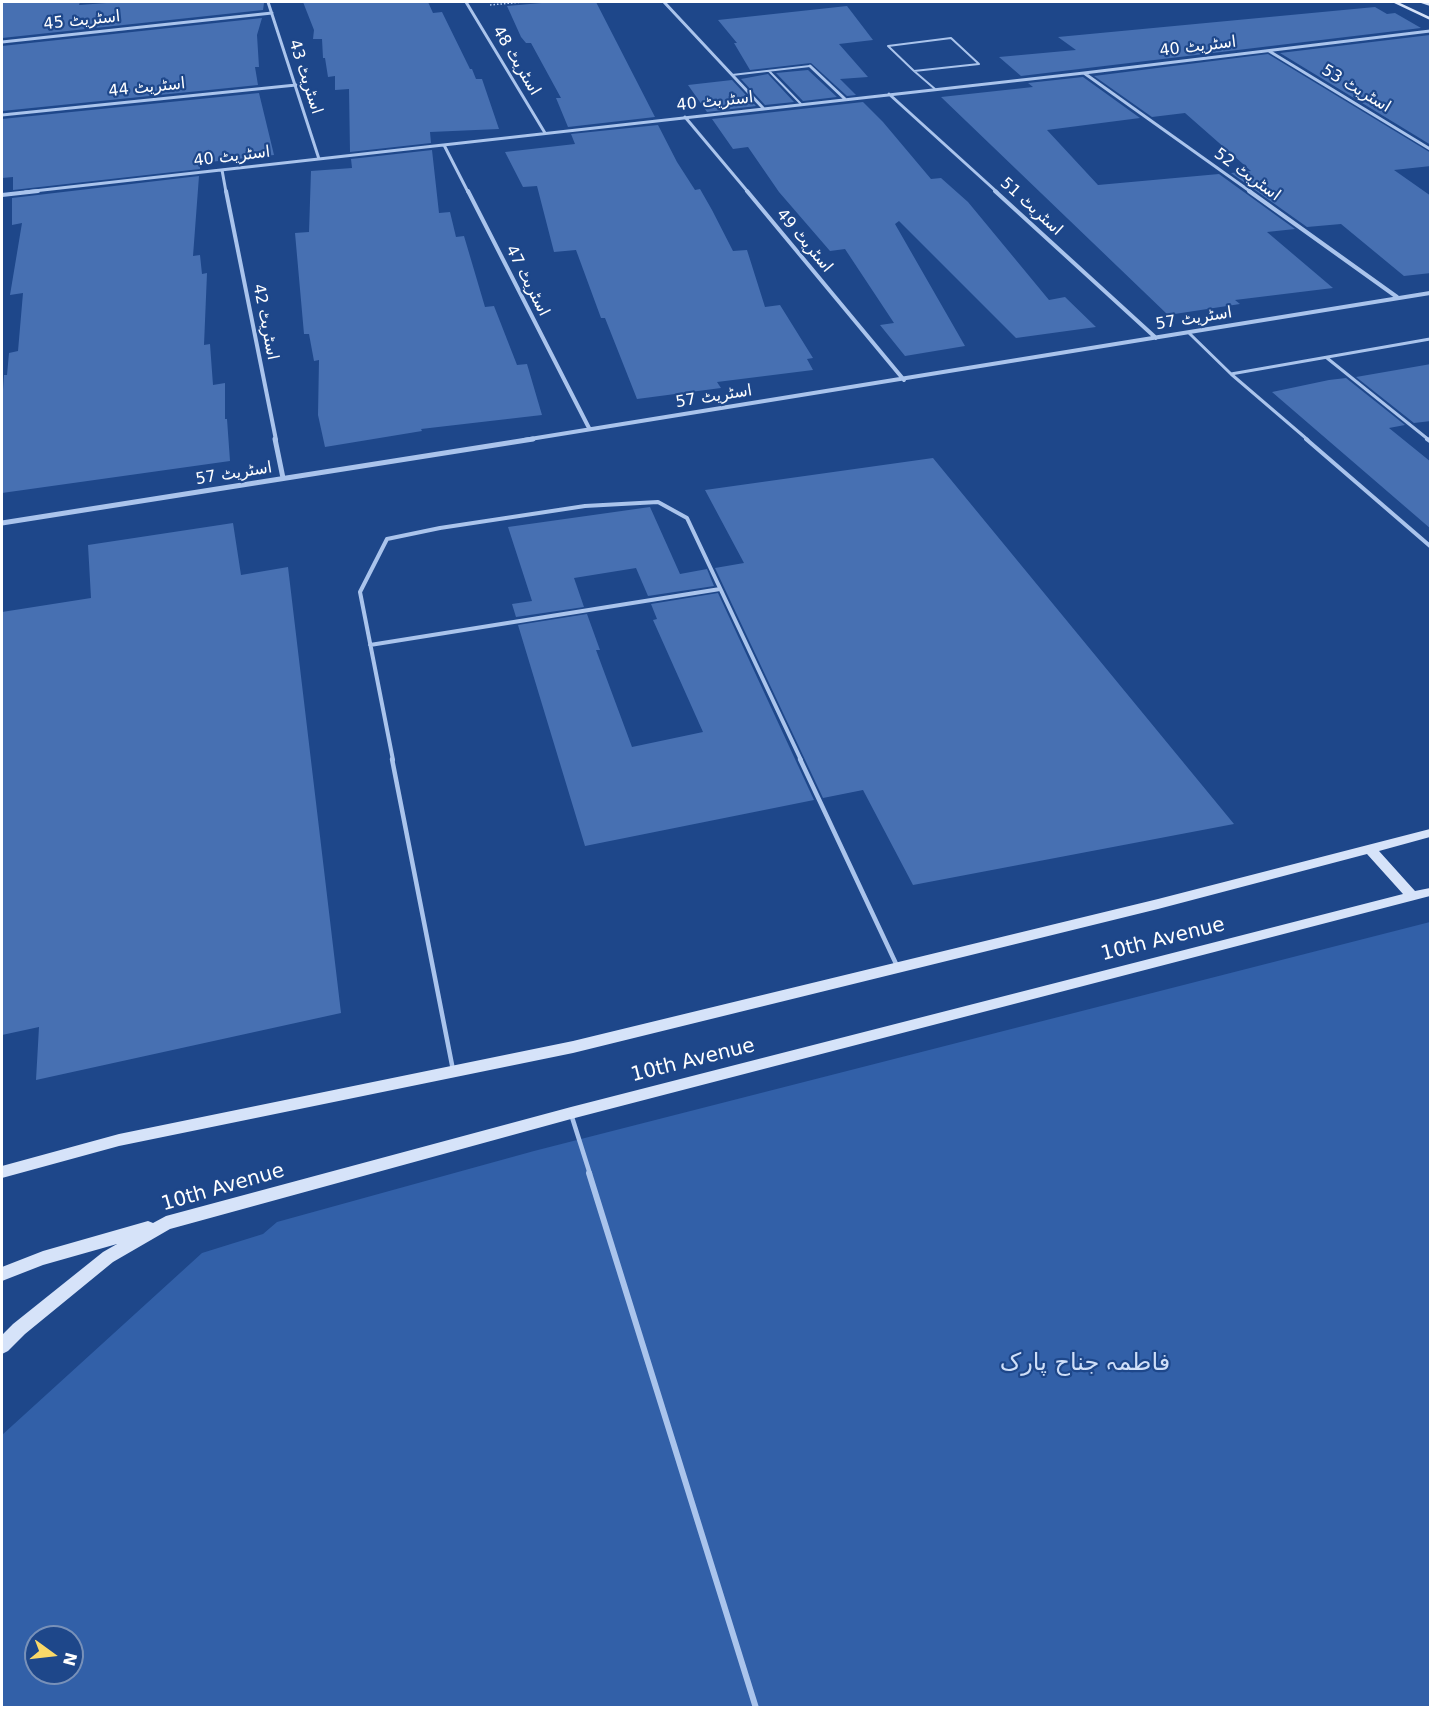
<!DOCTYPE html>
<html>
<head>
<meta charset="utf-8">
<style>
  body { margin:0 }
  #map { position:relative; width:1432px; height:1709px; overflow:hidden; background:#1e478a; font-family:"DejaVu Sans",sans-serif }
  canvas { display:block }
  .frame { position:absolute; inset:0; border:3px solid #fff; pointer-events:none }
  .north { position:absolute; left:24px; top:1625px; width:60px; height:60px; box-sizing:border-box; background:#1e478a; border:2px solid #7891b9; border-radius:50%; rotate:105deg; font-size:16px; font-weight:700; line-height:24px; text-align:center; color:#fff }
  .north::after { content:''; display:block; margin:auto; width:21px; height:27px; background:#fad969; clip-path:polygon(50% 0,100% 100%,50% 72%,0 100%) }
</style>
</head>
<body>
<div id="map">
<canvas width="1432" height="1709"></canvas>
<div class="frame"></div>
<div class="north">N</div>
</div>
<script>
const c = document.querySelector('canvas').getContext('2d');
c.lineJoin = 'round';
function paint(path, color) {
  c.fillStyle = color;
  c.fill(path, 'evenodd');
}
function shape(rows) {
  const path = new Path2D();
  for (const r of rows) {
    path.moveTo(r[0], r[1]);
    for (let i = 2; i < r.length; i += 2) path.lineTo(r[i], r[i + 1]);
  }
  return path;
}
function strokePath(path, color, width, dash) {
  c.strokeStyle = color;
  c.lineWidth = width;
  c.lineCap = dash ? 'butt' : 'round';
  c.setLineDash(dash || []);
  c.stroke(path);
}
function drawText(font, color, halo, rows, align = 'center') {
  c.font = font + ' "DejaVu Sans","Noto Sans Arabic",sans-serif';
  c.lineWidth = 4.5;
  c.setLineDash([]);
  c.textBaseline = 'middle';
  c.strokeStyle = halo;
  c.fillStyle = color;
  for (const [text, x, y, turn = 0] of rows) {
    c.save();
    c.translate(x, y);
    c.rotate((+turn || 0) * Math.PI / 180);
    c.textAlign = isNaN(turn) ? turn : align;
    if (halo) c.strokeText(text, 0, 0);
    c.fillText(text, 0, 0);
    c.restore();
  }
}
paint(shape([
  [1430,922,1430,1707,2,1708,2,1435,202,1253,263,1234,277,1222,534,1151],
  [36,1637,72,1637,72,1673,36,1673]
]), '#3260a8');
paint(shape([
  [2,2,80,2,79,5,120,2,264,3,263,10,2,38],
  [303,2,428,2,433,13,442,12,470,69,472,69,476,79,482,79,499,129,430,132,431,143,350,152,349,89,335,90,335,76,328,77,325,58,323,58,322,39,313,39,314,30],
  [553,2,596,2,655,117,568,127,556,98,561,98,531,43,526,43,521,37,507,6],
  [847,6,873,40,839,44,868,77,840,79,856,95,847,96,811,63,750,70,734,43,737,43,718,20],
  [1375,7,1387,14,1395,13,1421,28,1021,76,999,57,1076,50,1058,37],
  [262,18,257,35,259,67,255,67,258,85,2,111,2,46],
  [1430,35,1431,145,1280,53],
  [1268,54,1431,153,1431,166,1394,170,1431,196,1431,273,1404,276,1341,224,1307,227,1231,173,1251,171,1185,113,1152,117,1094,76],
  [808,70,837,97,803,101,776,73],
  [768,74,794,102,765,105,741,79],
  [1083,77,1140,118,1047,130,1098,185,1219,174,1295,229,1267,232,1333,288,1235,300,1240,304,1168,315,941,97,1033,87,1028,83],
  [732,80,756,106,707,112,688,85],
  [259,93,274,155,200,163,200,169,13,190,13,177,2,178,2,119],
  [863,102,883,122,931,179,941,178,968,202,1049,300,1065,297,1096,327,1016,338,899,221,895,224,965,346,905,356,880,325,894,323,845,249,830,251,779,192,748,147,733,149,712,119],
  [658,125,677,162,695,190,700,189,712,210,733,251,747,250,765,307,780,305,813,358,807,359,813,370,717,382,721,388,637,399,605,318,601,318,576,250,554,252,537,186,523,187,505,152,575,144,571,134],
  [432,150,439,213,450,212,456,237,464,236,485,307,494,306,517,365,527,364,542,415,421,429,422,431,325,447,318,415,319,360,314,361,309,334,304,334,295,233,309,232,311,171,352,168,351,159],
  [199,176,193,256,200,255,202,274,207,273,204,345,210,344,213,385,225,383,225,419,227,419,230,461,2,493,2,404,4,375,7,375,9,353,18,351,23,293,10,295,22,223,12,225,12,198],
  [1431,364,1431,421,1414,423,1356,377],
  [1346,378,1405,425,1389,428,1431,462,1431,529,1272,392,1329,380],
  [933,458,1234,824,913,885,863,790,823,798,715,568,744,563,705,490],
  [650,507,680,574,707,569,714,586,648,596,636,568,574,578,584,607,516,617,512,604,532,601,508,527],
  [233,523,241,575,288,567,341,1013,36,1080,39,1027,2,1035,2,612,91,598,88,545],
  [718,593,814,800,585,846,518,625,587,614,600,650,596,650,632,747,703,732,653,620,657,619,651,604]
]), '#4770b2');
strokePath(shape([
  [490,5,522,2]
]), '#aac4ec', 1.5, [1.5, 2]);
strokePath(shape([
  [951,38,979,64,914,71,888,46,951,38],
  [769,71,801,104],
  [914,71,935,89],
  [732,75,810,66]
]), '#aac4ec', 2);
strokePath(shape([
  [1189,333,1231,374,1308,440],
  [1327,358,1429,440],
  [1231,374,1430,339]
]), '#aac4ec', 3);
strokePath(shape([
  [1306,439,1430,546],
  [1427,439,1430,441],
  [370,645,720,589],
  [393,760,360,592,387,539,440,528,585,506,658,502,687,518,801,760]
]), '#aac4ec', 4);
strokePath(shape([
  [392,759,453,1070],
  [800,759,898,968],
  [571,1114,590,1174]
]), '#aac4ec', 4.5);
strokePath(shape([
  [589,1173,756,1708]
]), '#aac4ec', 6);
strokePath(shape([
  [268,2,319,159],
  [466,2,545,133],
  [664,2,763,108],
  [2,42,272,13],
  [1269,51,1430,149],
  [810,66,845,99],
  [1084,73,1251,192],
  [889,94,997,192],
  [2,115,296,85],
  [685,117,748,192],
  [444,145,468,192],
  [222,170,226,192],
  [25,192,1084,73,1430,31]
]), '#aac4ec', 3);
strokePath(shape([
  [226,191,276,440],
  [468,191,589,428],
  [747,191,904,380],
  [995,191,1156,338],
  [1249,191,1397,297],
  [2,195,38,191],
  [524,440,1430,293]
]), '#aac4ec', 4);
strokePath(shape([
  [275,439,283,478],
  [2,523,533,439]
]), '#aac4ec', 5);
paint(shape([
  [1392,2,1398,2,1430,17,1430,20,1392,2],
  [1421,2,1430,3,1430,6,1421,3,1421,2],
  [1430,829,1430,837,1379,851,1415,891,1430,888,1430,896,571,1119,170,1229,113,1262,25,1334,8,1351,2,1354,2,1335,13,1324,103,1252,117,1244,43,1265,2,1281,2,1267,43,1251,148,1221,153,1223,166,1216,571,1107,1403,894,1367,854,1158,909,573,1053,119,1146,2,1178,2,1166,119,1134,573,1041,1158,899,1430,829]
]), '#d6e3f9');
drawText('16px', '#fff', '#1e478a', [
  ["اسٹریٹ 45",82,21,-6],
  ["اسٹریٹ 40",1198,47,-7],
  ["اسٹریٹ 48",516,61,59],
  ["اسٹریٹ 43",305,77,72],
  ["اسٹریٹ 44",147,88,-6],
  ["اسٹریٹ 53",1356,89,31],
  ["اسٹریٹ 40",715,102,-6],
  ["اسٹریٹ 40",232,157,-7],
  ["اسٹریٹ 52",1247,175,36],
  ["اسٹریٹ 51",1031,207,42],
  ["اسٹریٹ 49",804,241,50],
  ["اسٹریٹ 47",527,281,63],
  ["اسٹریٹ 57",1194,319,-9],
  ["اسٹریٹ 42",265,322,79],
  ["اسٹریٹ 57",714,397,-9],
  ["اسٹریٹ 57",234,474,-9]
]);
drawText('20px', '#fff', '#1e478a', [
  ["10th Avenue",1163,940,-14],
  ["10th Avenue",693,1061,-14],
  ["10th Avenue",223,1188,-16]
]);
drawText('24px', '#cfdff8', '#1e478a', [
  ["فاطمہ جناح پارک",1085,1364]
]);
</script>
</body>
</html>
